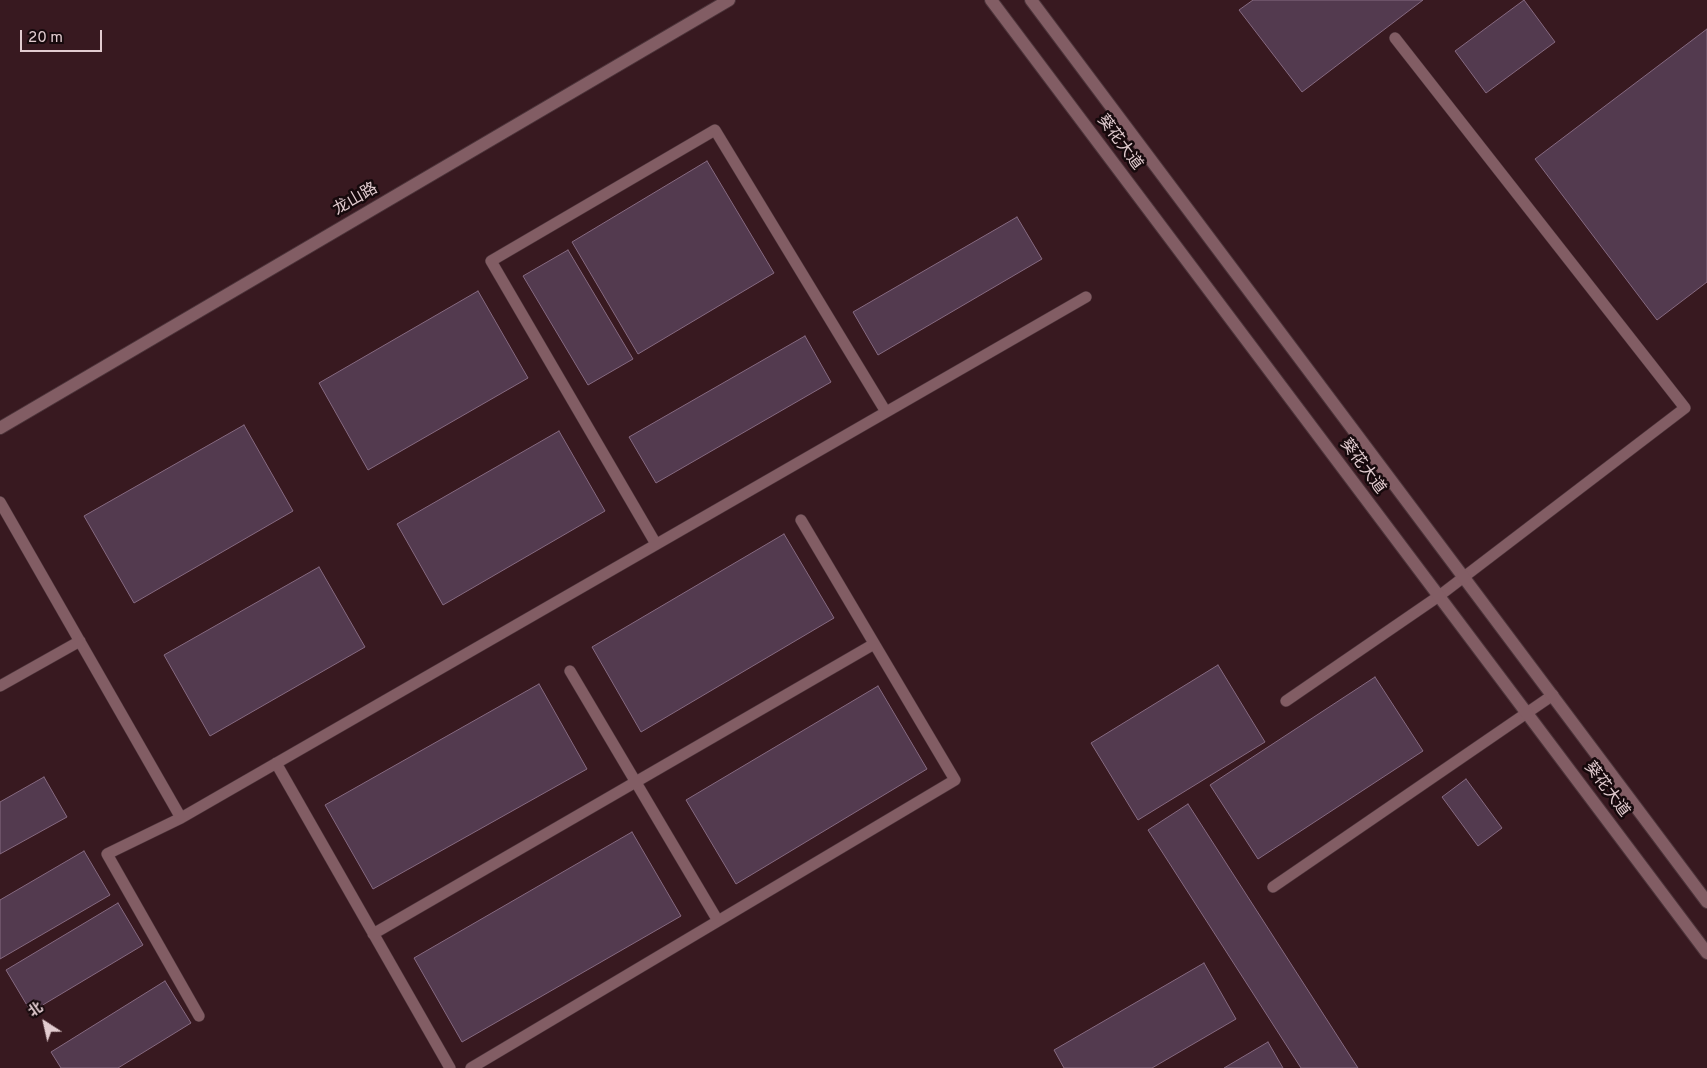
<!DOCTYPE html>
<html>
<head>
<meta charset="utf-8">
<style>
  body { margin:0 }
  #map { position:relative; width:1707px; height:1068px; overflow:hidden; background:#381920; font-family:Overpass,"Noto Sans SC",sans-serif }
  canvas { display:block }
  .north { position:absolute; left:20px; top:998px; width:50px; height:50px; -webkit-text-stroke:4px #16090c; paint-order:stroke; rotate:325deg; font-size:14px; font-weight:700; line-height:20px; text-align:center; color:#e2ccd0 }
  .north::after { content:''; display:block; margin:auto; width:18px; height:22px; background:#e2ccd0; clip-path:polygon(50% 0,100% 100%,50% 72%,0 100%) }
  .scale { position:absolute; left:20px; top:30px; width:82px; height:22px; box-sizing:border-box; border:2px solid #e2ccd0; border-top:0; padding-left:6px; font-size:15px; line-height:18px; white-space:nowrap; color:#e2ccd0; -webkit-text-stroke:4px #16090c; paint-order:stroke }
</style>
</head>
<body>
<div id="map">
<canvas width="1707" height="1068"></canvas>
<div class="north">北</div>
<div class="scale">20 m</div>
</div>
<script>
const c = document.querySelector('canvas').getContext('2d');
c.lineJoin = 'round';
function paint(path, color) {
  c.fillStyle = color;
  c.fill(path, 'evenodd');
}
function shape(rows) {
  const path = new Path2D();
  for (const r of rows) {
    path.moveTo(r[0], r[1]);
    for (let i = 2; i < r.length; i += 2) path.lineTo(r[i], r[i + 1]);
  }
  return path;
}
function strokePath(path, color, width, dash) {
  c.strokeStyle = color;
  c.lineWidth = width;
  c.lineCap = dash ? 'butt' : 'round';
  c.setLineDash(dash || []);
  c.stroke(path);
}
function drawText(font, color, halo, rows, align = 'center') {
  c.font = font + ' Overpass,"Noto Sans SC",sans-serif';
  c.lineWidth = 5;
  c.setLineDash([]);
  c.textBaseline = 'middle';
  c.strokeStyle = halo;
  c.fillStyle = color;
  for (const [text, x, y, turn = 0] of rows) {
    c.save();
    c.translate(x, y);
    c.rotate((+turn || 0) * Math.PI / 180);
    c.textAlign = isNaN(turn) ? turn : align;
    if (halo) c.strokeText(text, 0, 0);
    c.fillText(text, 0, 0);
    c.restore();
  }
}
const building = shape([
  [1253,0,1423,0,1302,92,1239,10,1253,0],
  [1524,0,1555,42,1486,93,1455,51,1524,0],
  [1707,29,1707,282,1657,320,1535,159,1707,29],
  [707,161,774,273,638,354,572,242,707,161],
  [1017,217,1042,259,878,355,853,312,1017,217],
  [568,250,633,359,588,385,523,276,568,250],
  [478,291,528,378,368,470,319,383,478,291],
  [805,336,831,382,656,483,629,437,805,336],
  [244,425,293,511,134,603,84,516,244,425],
  [559,431,605,511,443,605,397,524,559,431],
  [784,534,834,618,641,732,592,647,784,534],
  [319,567,365,647,210,736,164,655,319,567],
  [1218,665,1265,742,1138,820,1091,743,1218,665],
  [1375,677,1423,751,1258,859,1210,785,1375,677],
  [539,684,587,769,373,889,325,805,539,684],
  [878,686,927,769,736,884,686,800,878,686],
  [44,777,67,817,0,854,0,802,44,777],
  [1466,779,1502,828,1478,846,1442,797,1466,779],
  [1188,804,1358,1068,1301,1068,1148,830,1188,804],
  [632,832,681,916,462,1042,414,958,632,832],
  [84,851,110,895,0,959,0,900,84,851],
  [118,903,143,945,31,1012,6,970,118,903],
  [1204,963,1236,1019,1152,1068,1064,1068,1054,1050,1204,963],
  [165,981,191,1023,118,1068,61,1068,51,1052,165,981],
  [1268,1042,1283,1068,1224,1068,1268,1042]
]);
paint(building, '#533a4f');
strokePath(building, '#866a81', 1);
const service = shape([
  [0,502,181,818],
  [656,544,491,261,715,130,886,412],
  [570,671,718,921],
  [0,686,80,641],
  [1286,701,1439,596,1685,408,1395,38],
  [276,763,450,1068],
  [1273,887,1553,695],
  [373,934,874,644],
  [199,1016,107,854,181,818,1086,297],
  [471,1068,955,780,801,520]
]);
const tertiary = shape([
  [991,0,1707,953],
  [1031,0,1707,902],
  [0,428,729,0]
]);
strokePath(service, '#4c343a', 12);
strokePath(tertiary, '#4c343a', 14);
strokePath(service, '#825d64', 11);
strokePath(tertiary, '#825d64', 12);
drawText('16px', '#e2ccd0', '#16090c', [
  ["葵花大道",1119,143,53],
  ["龙山路",356,200,-30],
  ["葵花大道",1362,467,53],
  ["葵花大道",1606,790,53]
]);
</script>
</body>
</html>
